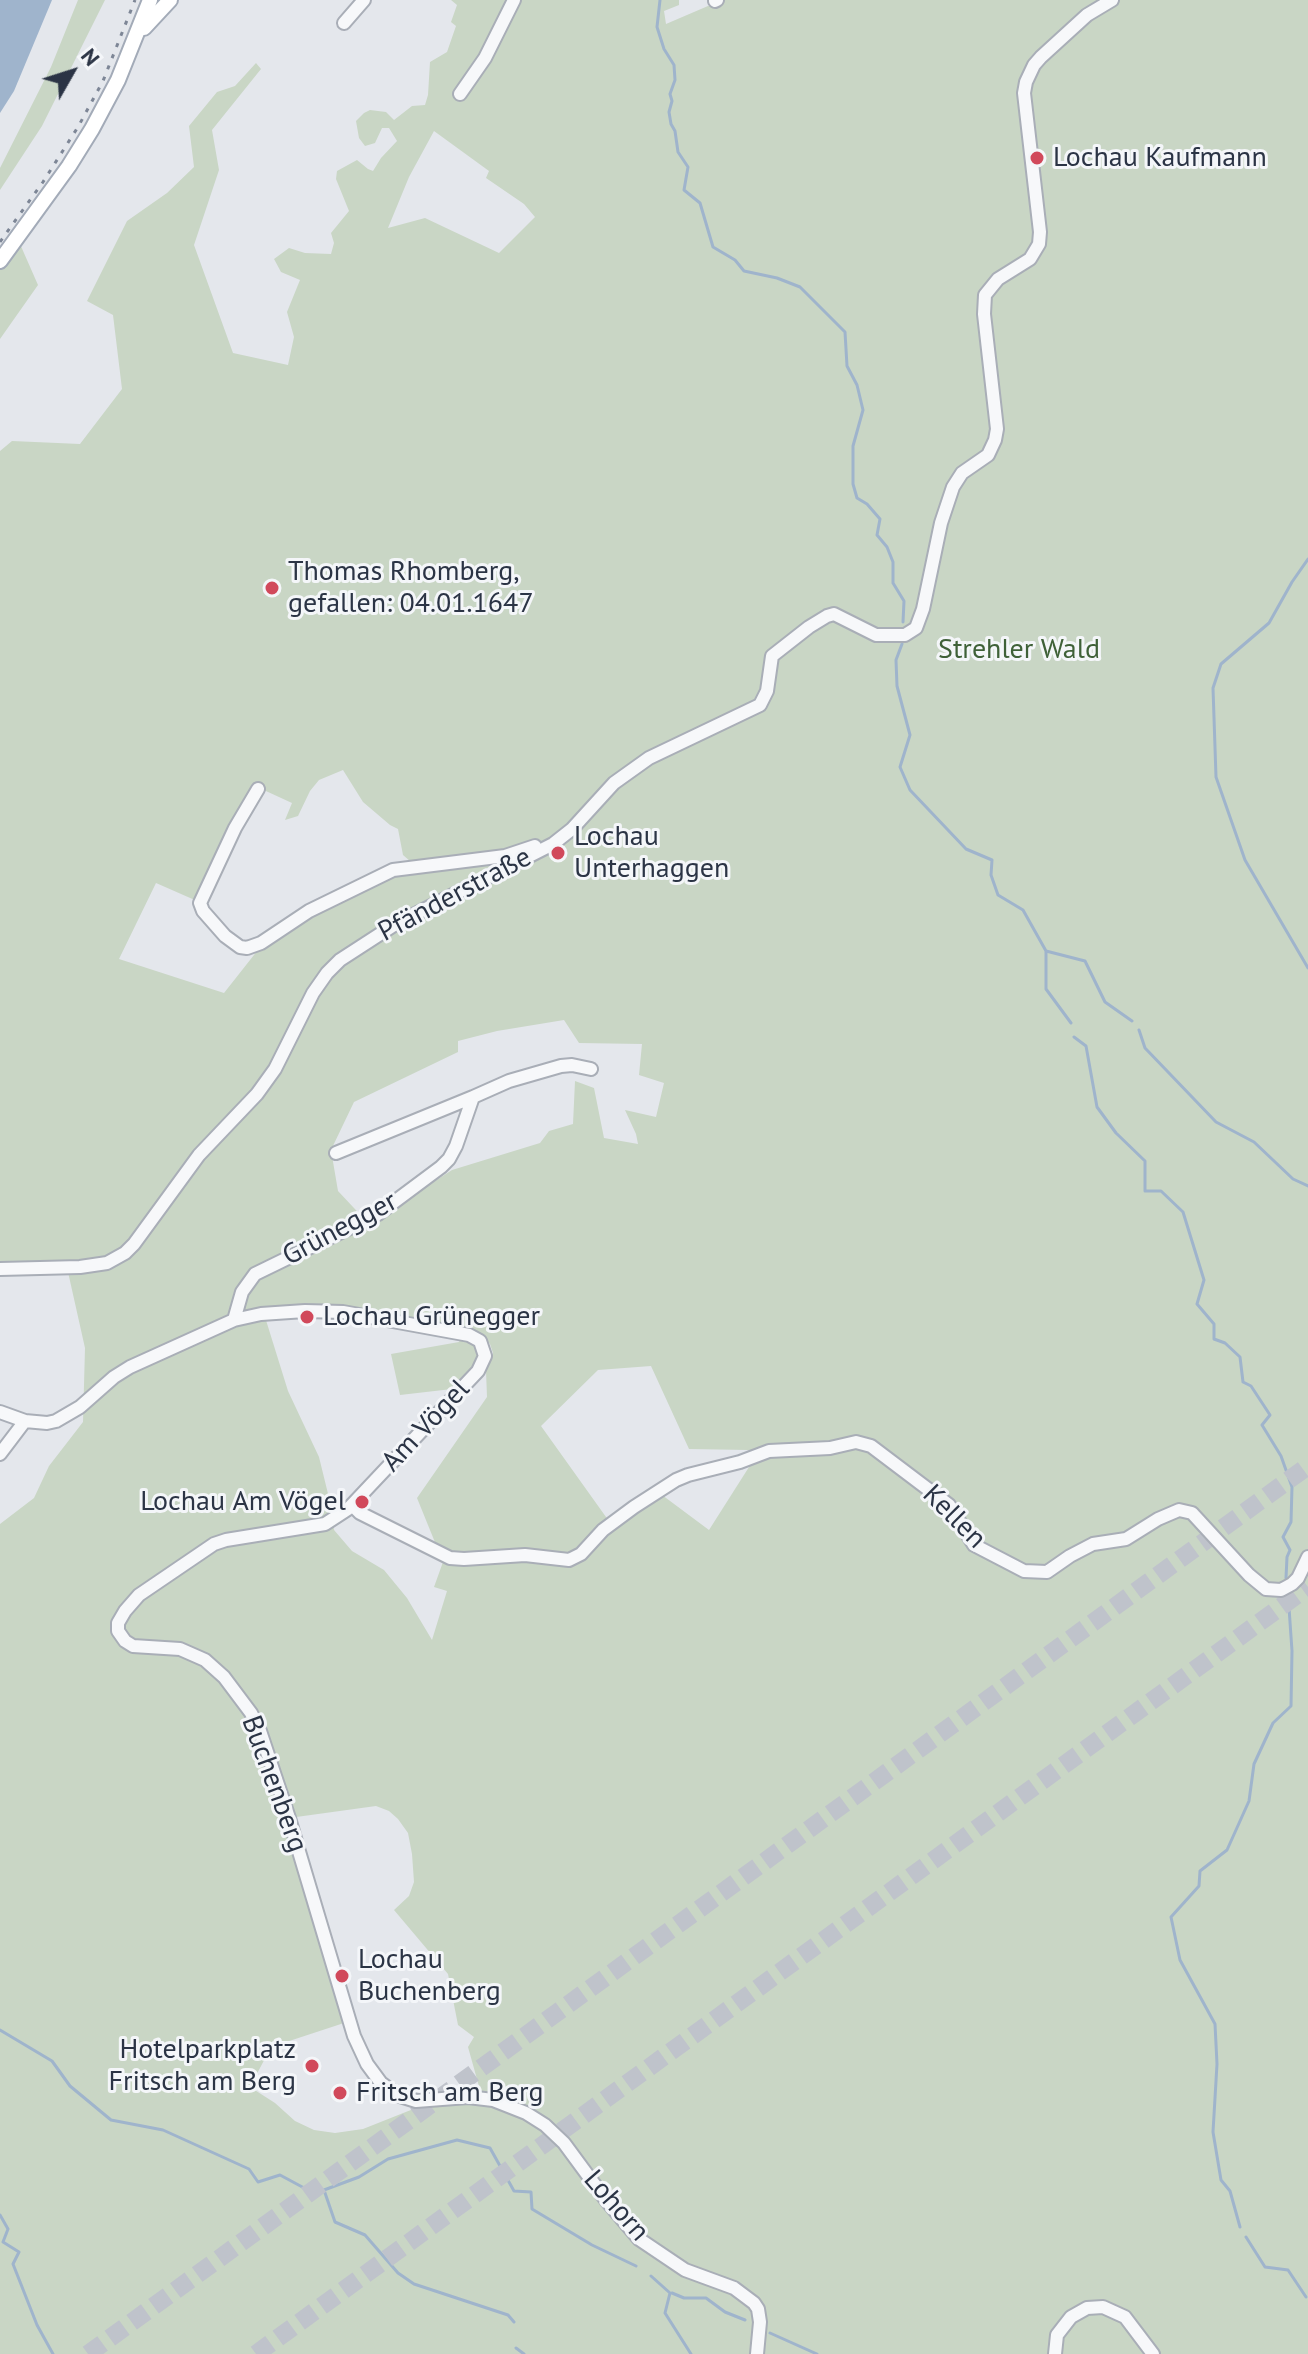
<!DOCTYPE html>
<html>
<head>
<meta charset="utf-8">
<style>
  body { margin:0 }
  #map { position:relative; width:1308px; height:2354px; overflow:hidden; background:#e4e7ec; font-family:"PT Sans",sans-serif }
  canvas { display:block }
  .north { position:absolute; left:32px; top:32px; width:80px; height:80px; -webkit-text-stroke:6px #f4f6f9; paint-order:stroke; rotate:51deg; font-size:22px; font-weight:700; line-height:32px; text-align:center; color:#2b3445 }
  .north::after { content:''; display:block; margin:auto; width:28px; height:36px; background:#2b3445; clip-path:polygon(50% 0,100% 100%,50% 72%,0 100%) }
</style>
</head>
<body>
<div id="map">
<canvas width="1308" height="2354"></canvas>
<div class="north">N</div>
</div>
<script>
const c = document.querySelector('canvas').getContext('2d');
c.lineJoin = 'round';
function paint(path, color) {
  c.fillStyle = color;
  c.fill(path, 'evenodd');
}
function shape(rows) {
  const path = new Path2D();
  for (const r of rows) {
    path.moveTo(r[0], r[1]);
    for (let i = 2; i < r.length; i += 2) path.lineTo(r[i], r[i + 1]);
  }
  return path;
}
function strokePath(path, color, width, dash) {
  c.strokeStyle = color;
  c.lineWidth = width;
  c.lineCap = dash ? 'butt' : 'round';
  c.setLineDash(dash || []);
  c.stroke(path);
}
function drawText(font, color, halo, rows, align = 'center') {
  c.font = font + ' "PT Sans",sans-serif';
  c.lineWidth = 6;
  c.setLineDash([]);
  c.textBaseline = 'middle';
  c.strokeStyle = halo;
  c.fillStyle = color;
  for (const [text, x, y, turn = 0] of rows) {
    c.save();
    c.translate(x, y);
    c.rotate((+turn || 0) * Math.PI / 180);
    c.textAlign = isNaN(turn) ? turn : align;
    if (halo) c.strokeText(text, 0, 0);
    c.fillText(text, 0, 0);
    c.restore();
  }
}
paint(shape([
  [78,0,105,0,42,126,0,190,0,168,51,67],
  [451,0,679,0,679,5,664,11,666,24,722,0,1308,0,1308,2354,0,2354,0,1524,34,1498,49,1466,83,1422,85,1348,68,1272,116,1266,131,1250,169,1206,199,1155,257,1094,275,1069,293,1030,289,1030,272,1066,255,1090,194,1155,131,1241,108,1258,65,1263,0,1264,0,451,12,441,80,444,122,389,113,315,87,301,127,221,167,193,194,167,189,126,217,92,235,86,256,63,261,69,212,130,219,170,194,245,233,353,288,365,294,337,287,312,300,280,281,272,274,259,289,248,305,253,331,254,334,243,331,233,349,211,336,179,337,171,357,160,368,169,373,171,381,158,397,141,389,128,382,128,375,143,365,146,359,138,356,121,364,113,370,110,386,112,394,120,412,106,425,105,428,95,430,62,447,52,456,26,451,22,457,5],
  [434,131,489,171,486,178,524,204,535,217,499,253,425,218,388,228,409,177],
  [343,770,363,802,390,825,398,829,403,855,418,868,393,870,309,911,265,941,224,993,119,959,156,883,197,901,255,786,292,803,285,820,298,816,310,791,319,780],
  [564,1020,579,1043,642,1044,639,1075,664,1083,656,1117,625,1110,636,1134,638,1144,604,1138,594,1088,575,1081,573,1124,549,1131,540,1143,452,1170,369,1224,338,1191,331,1150,354,1102,458,1052,458,1041,497,1031],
  [298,1307,349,1308,480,1333,490,1344,493,1353,486,1371,487,1397,417,1498,443,1562,434,1587,447,1591,432,1640,407,1598,384,1570,352,1551,334,1530,331,1506,319,1457,288,1391,265,1317],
  [651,1366,689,1449,748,1450,756,1456,709,1530,658,1492,611,1524,541,1426,598,1370],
  [376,1806,389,1811,398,1819,408,1833,412,1854,414,1882,409,1896,394,1910,448,1974,458,2025,474,2037,468,2047,482,2097,436,2100,363,2129,335,2133,314,2130,295,2121,275,2103,250,2087,271,2047,344,2023,311,1892,289,1818],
  [20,244,38,285,0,339,0,270],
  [461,1337,477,1346,480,1360,452,1389,400,1395,391,1354,459,1342]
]), '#c9d6c5');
paint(shape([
  [0,0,52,0,14,91,0,113]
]), '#9fb4cc');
strokePath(shape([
  [660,0,657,27,664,49,674,65,675,80,670,94,672,101,669,112,671,124,675,131,678,152,688,167,684,190,700,203,713,247,735,260,744,271,777,278,800,287,845,332,847,366,857,385,863,410,853,446,853,484,857,498,867,504,880,519,877,535,887,547,893,562,893,583,904,601,903,622],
  [1308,559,1292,582,1269,623,1221,664,1213,688,1216,777,1245,860,1308,968],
  [902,644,896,660,897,686,910,735,900,767,910,790,966,849,992,860,991,875,998,895,1023,910,1046,951,1046,989,1071,1023],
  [1046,951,1085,961,1105,1002,1132,1021],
  [1139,1030,1145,1048,1216,1122,1254,1142,1293,1179,1308,1186],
  [1074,1037,1086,1046,1097,1107,1116,1133,1145,1161,1145,1191,1161,1191,1183,1212,1204,1280,1197,1304,1214,1324,1214,1339,1225,1343,1240,1357,1243,1382,1251,1386,1270,1415,1262,1425,1281,1456,1292,1487,1291,1522,1283,1537,1290,1550,1287,1557,1286,1578],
  [0,2030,52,2061,70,2086,111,2120,163,2130,249,2169,258,2182,280,2175,306,2189,324,2190,359,2177,388,2159,457,2140,490,2148,514,2191,531,2192,532,2209,592,2245,636,2266],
  [324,2190,335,2222,365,2235,398,2273,414,2284,508,2315,514,2322],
  [0,2215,8,2229,3,2242,19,2252,13,2264,37,2325,53,2354],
  [1240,2227,1230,2191,1221,2180,1213,2132,1217,2064,1215,2024,1180,1960,1171,1917,1199,1886,1200,1871,1227,1850,1249,1801,1254,1764,1273,1723,1291,1706,1292,1651,1288,1593],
  [1246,2237,1265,2267,1288,2270,1306,2297],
  [651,2276,670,2293,665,2313,691,2354],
  [672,2293,684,2298,706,2298,725,2312,745,2320],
  [770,2333,817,2354],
  [516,2348,524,2354]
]), '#9fb4cc', 3);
strokePath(shape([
  [88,2354,1308,1466],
  [256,2354,1308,1587]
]), '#bfc3cb', 18, [18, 9]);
const minor = shape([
  [715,1,717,0],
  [344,23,364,0],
  [460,94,485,58,514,0],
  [258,789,235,828,200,903,203,911,225,936,240,947,247,948,261,943,309,911,393,870,505,856,535,846],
  [336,1153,473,1097],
  [0,1269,80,1267,107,1263,125,1253,134,1244,199,1155,257,1094,275,1069,313,993,327,973,340,960,394,925,553,844,572,829,614,783,649,758,760,705,767,691,772,656,809,627,827,616,834,614,876,635,905,635,916,628,923,609,941,523,953,487,962,473,988,455,995,440,997,429,984,314,985,295,998,279,1030,259,1039,244,1040,232,1024,93,1026,82,1034,65,1041,57,1087,15,1112,0],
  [234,1320,242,1292,255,1274,378,1214,441,1167,449,1159,456,1146,473,1097,509,1081,561,1066,572,1065,591,1069],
  [0,1412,25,1421,47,1423,56,1421,80,1407,114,1377,130,1367,234,1320,261,1314,305,1311,343,1312,469,1335,480,1341,485,1356,478,1371,348,1509,325,1524,226,1540,214,1544,139,1595,125,1611,118,1623,118,1631,125,1641,133,1646,180,1649,205,1660,224,1677,251,1713,260,1731,289,1818,354,2036,367,2064,381,2083,397,2095,416,2101,468,2097,493,2100,526,2113,545,2125,564,2143,606,2200,639,2239,685,2270,734,2288,754,2303,758,2309,760,2322,757,2354],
  [0,1454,25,1421],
  [352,1505,360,1513,450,1558,464,1559,525,1555,569,1560,581,1554,603,1530,634,1507,676,1480,688,1475,740,1462,769,1451,830,1448,856,1442,871,1446,949,1505,974,1545,1024,1571,1047,1572,1070,1556,1093,1544,1126,1539,1158,1519,1179,1510,1192,1513,1249,1575,1266,1589,1281,1590,1292,1584,1298,1578,1308,1557],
  [1055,2354,1057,2335,1071,2317,1087,2308,1103,2307,1125,2317,1153,2354]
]);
const major = shape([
  [140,28,144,28,170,0],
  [0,261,69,166,92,129,118,80,150,0]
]);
strokePath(minor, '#a9aeb7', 16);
strokePath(major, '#a3abb8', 18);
strokePath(minor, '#f7f8fa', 12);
strokePath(major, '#fff', 14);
strokePath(shape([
  [0,242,43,182,78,127,103,81,135,0]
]), '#7d8696', 3, [4, 8]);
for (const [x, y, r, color] of [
  [1037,158,8,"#d1495b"],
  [272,588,8,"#d1495b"],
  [558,853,8,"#d1495b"],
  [307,1317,8,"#d1495b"],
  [362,1502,8,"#d1495b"],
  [342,1976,8,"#d1495b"],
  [312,2066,8,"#d1495b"],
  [340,2093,8,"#d1495b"]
]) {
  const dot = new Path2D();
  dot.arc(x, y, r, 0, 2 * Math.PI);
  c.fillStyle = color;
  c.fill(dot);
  strokePath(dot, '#f4f6f9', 3);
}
drawText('28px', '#2b3445', '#f4f6f9', [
  ["Lochau Kaufmann",1053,158],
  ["Thomas Rhomberg,",288,572],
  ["gefallen: 04.01.1647",288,604],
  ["Lochau",574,837],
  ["Unterhaggen",574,869],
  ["Lochau Grünegger",323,1317],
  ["Lochau Am Vögel",346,1502,"right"],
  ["Lochau",358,1960],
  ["Buchenberg",358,1992],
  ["Hotelparkplatz",296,2050,"right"],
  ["Fritsch am Berg",296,2082,"right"],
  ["Fritsch am Berg",356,2093]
], 'left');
drawText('28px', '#3f6138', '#f4f6f9', [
  ["Strehler Wald",1019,650]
]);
drawText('28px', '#2b3445', '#f4f6f9', [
  ["Pfänderstraße",455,895,-28],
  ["Grünegger",340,1229,-28],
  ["Am Vögel",426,1426,-47],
  ["Kellen",954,1517,45],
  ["Buchenberg",274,1784,70],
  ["Lohorn",616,2206,49]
]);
</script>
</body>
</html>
